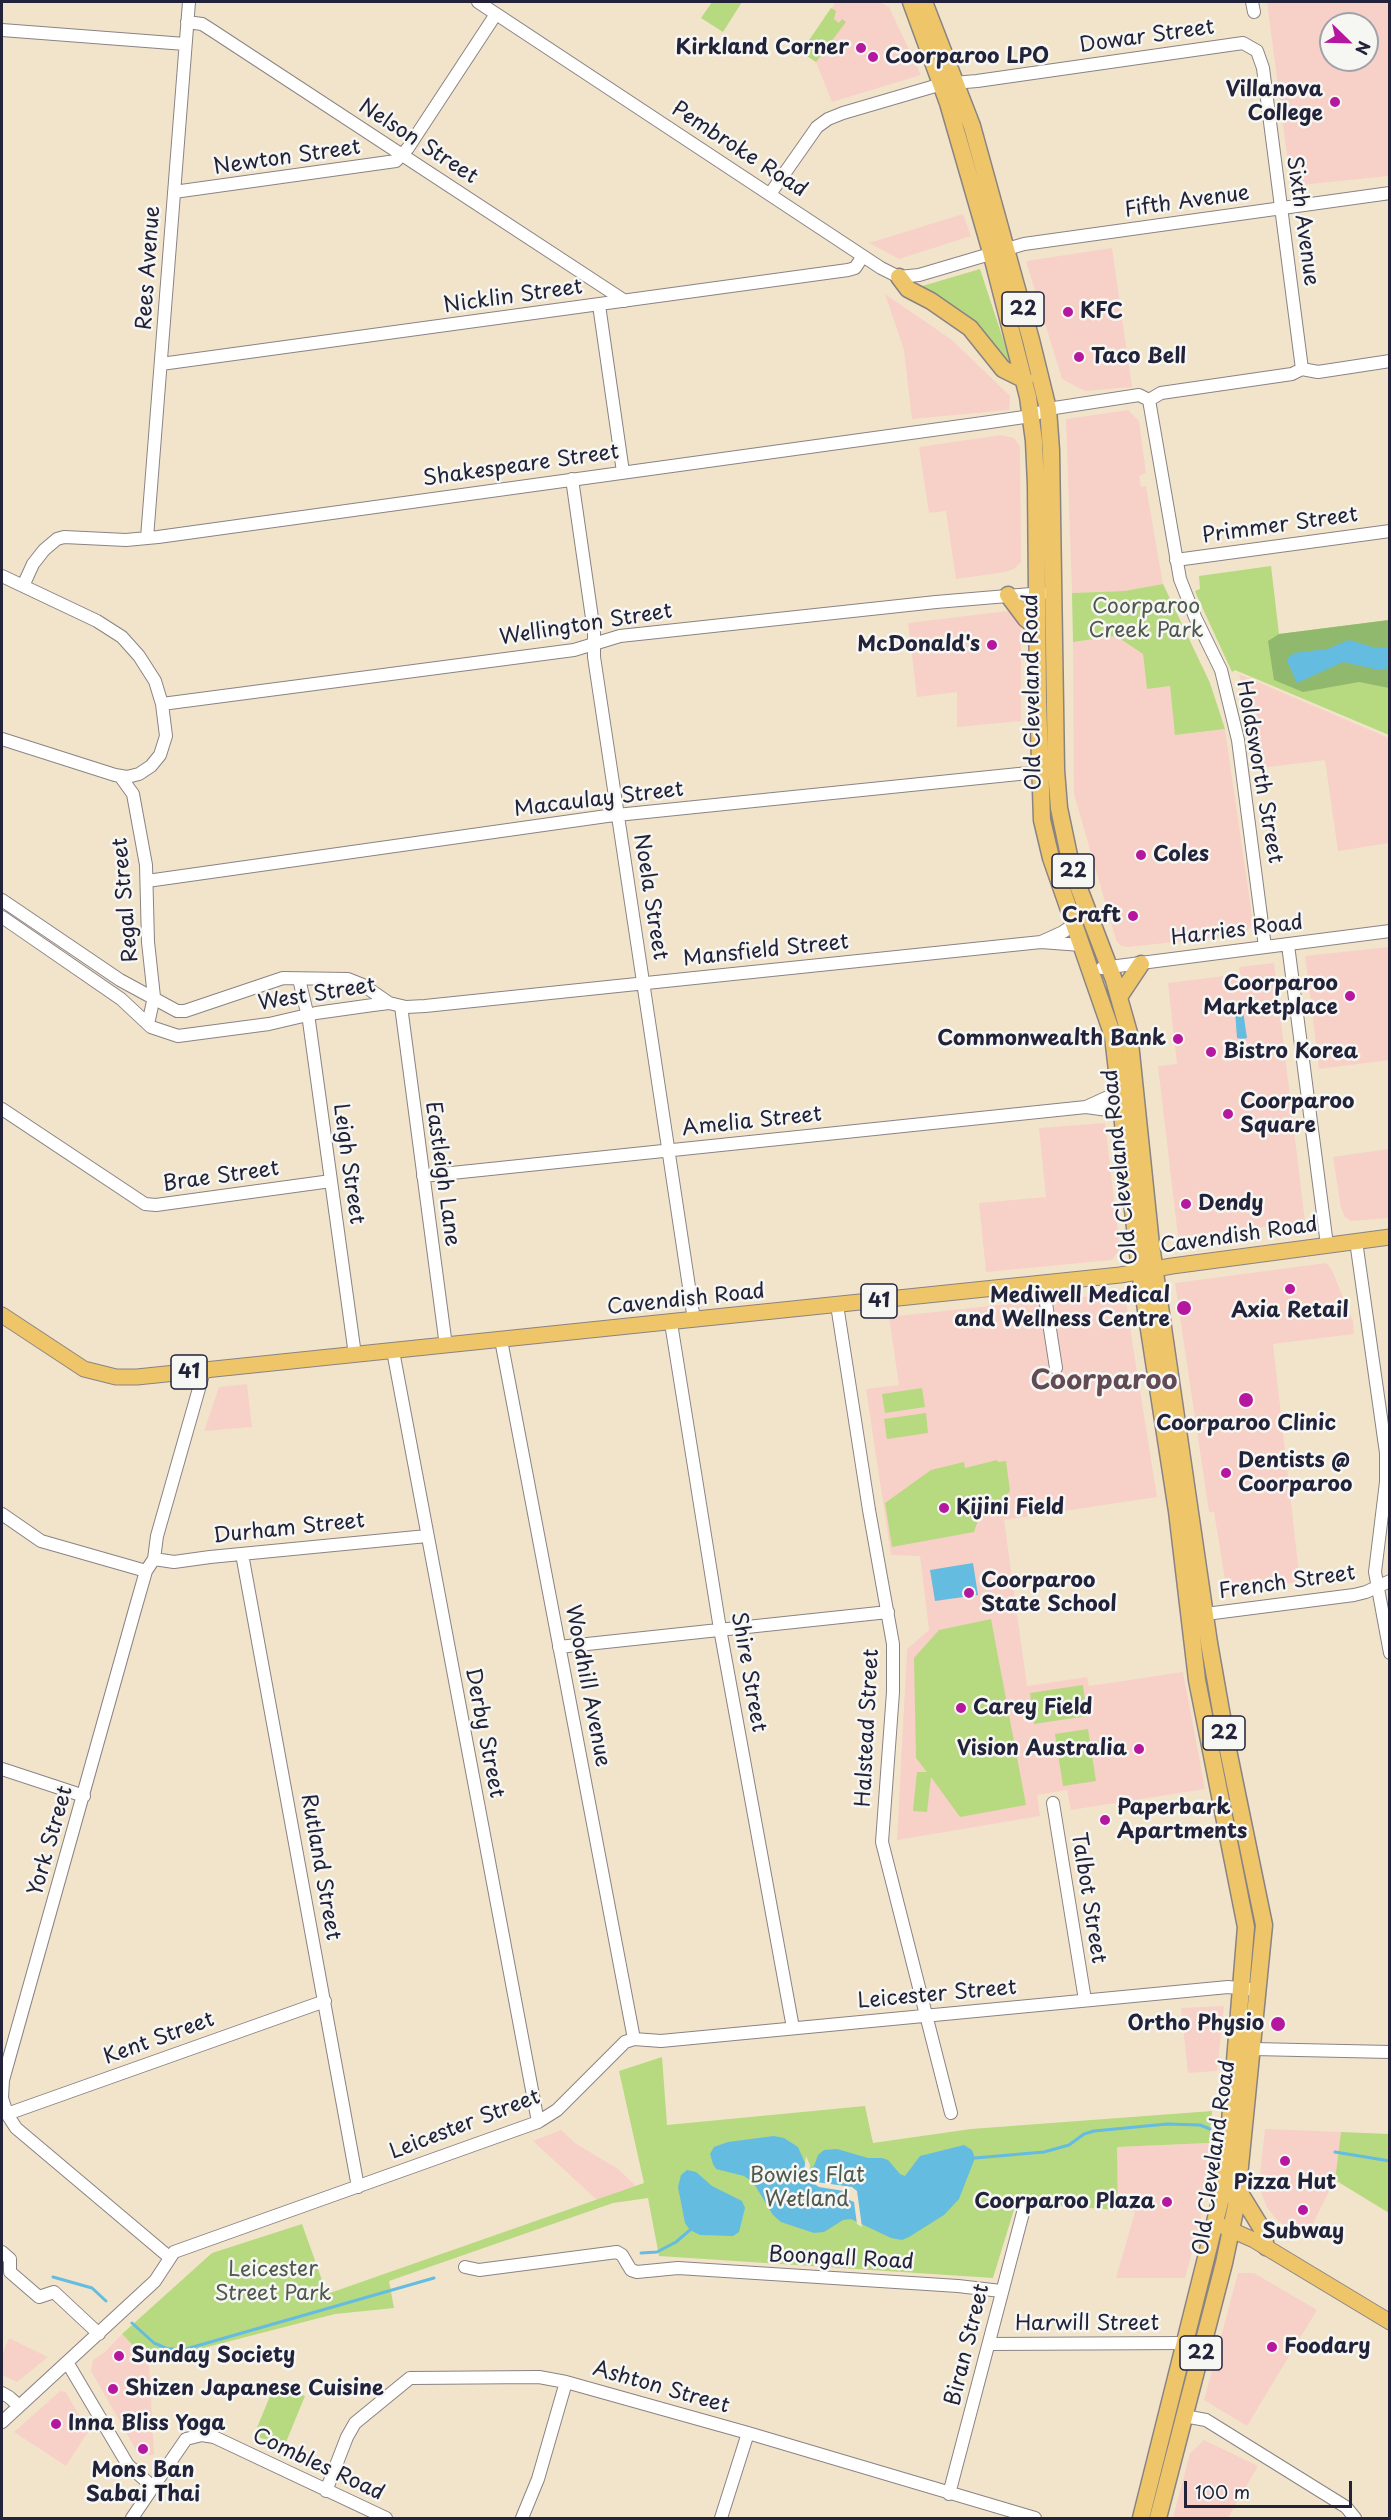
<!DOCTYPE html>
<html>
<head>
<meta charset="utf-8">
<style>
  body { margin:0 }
  #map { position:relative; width:1391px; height:2520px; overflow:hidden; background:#f2e4cb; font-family:"Playpen Sans",sans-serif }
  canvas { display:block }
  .frame { position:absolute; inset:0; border:3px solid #22223b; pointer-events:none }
  .north { position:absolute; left:1319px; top:12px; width:60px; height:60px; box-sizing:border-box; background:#f6f6f2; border:2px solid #a1a1a9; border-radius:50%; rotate:113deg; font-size:16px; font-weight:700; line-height:24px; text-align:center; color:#22223b }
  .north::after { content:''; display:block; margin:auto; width:21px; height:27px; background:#b5179e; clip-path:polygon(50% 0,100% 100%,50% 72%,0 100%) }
  .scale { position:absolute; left:1184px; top:2481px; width:168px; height:27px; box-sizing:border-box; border:3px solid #22223b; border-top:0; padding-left:8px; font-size:18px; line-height:21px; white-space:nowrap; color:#22223b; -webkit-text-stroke:4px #f6f6f2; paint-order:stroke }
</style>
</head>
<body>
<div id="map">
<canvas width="1391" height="2520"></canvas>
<div class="frame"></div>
<div class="north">N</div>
<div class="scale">100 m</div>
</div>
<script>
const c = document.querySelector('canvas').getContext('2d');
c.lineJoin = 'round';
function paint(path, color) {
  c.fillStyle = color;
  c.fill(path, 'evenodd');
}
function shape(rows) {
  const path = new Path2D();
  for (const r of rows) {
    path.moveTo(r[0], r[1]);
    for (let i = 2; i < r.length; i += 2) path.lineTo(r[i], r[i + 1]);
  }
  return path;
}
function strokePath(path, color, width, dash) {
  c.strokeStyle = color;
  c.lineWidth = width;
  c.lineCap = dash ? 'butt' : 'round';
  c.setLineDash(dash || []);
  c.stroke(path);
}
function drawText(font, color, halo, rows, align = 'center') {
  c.font = font + ' "Playpen Sans",sans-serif';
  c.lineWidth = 5;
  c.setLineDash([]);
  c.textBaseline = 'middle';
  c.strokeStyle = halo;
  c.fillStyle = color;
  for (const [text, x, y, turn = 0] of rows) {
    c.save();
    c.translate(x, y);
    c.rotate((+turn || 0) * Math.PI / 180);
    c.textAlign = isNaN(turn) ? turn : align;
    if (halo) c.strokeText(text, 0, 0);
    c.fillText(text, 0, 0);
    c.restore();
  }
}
paint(shape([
  [836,2,880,2,889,7,921,75,832,102,816,62,801,52],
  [1267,2,1389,2,1389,176,1291,186],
  [1331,24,1367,24,1367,60,1331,60],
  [963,214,971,236,899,259,869,243],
  [1112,248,1132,387,1085,391,1062,379,1026,261],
  [885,294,952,340,1010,396,1009,410,912,419,904,350],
  [1128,410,1139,421,1146,473,1139,476,1141,487,1146,486,1163,584,1124,591,1072,593,1066,419],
  [1001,435,1014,438,1020,446,1021,562,1014,569,1005,572,956,579,946,511,929,513,919,447],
  [1007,611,1014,613,1021,624,1021,721,957,727,957,692,917,697,908,623],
  [1116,636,1143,654,1147,688,1170,686,1176,735,1225,729,1253,923,1242,938,1192,940,1128,947,1121,946,1116,940,1074,794,1073,642],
  [1239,674,1389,738,1389,843,1338,851,1325,760,1261,768],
  [1389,947,1389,1060,1319,1069,1305,956],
  [1274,963,1305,1222,1178,1237,1158,1066,1177,1064,1168,983,1240,974,1239,967],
  [1105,1123,1120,1249,1112,1260,986,1272,979,1203,1046,1197,1039,1128],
  [1389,1149,1389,1218,1351,1221,1345,1217,1341,1208,1333,1157],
  [1326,1263,1331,1268,1353,1321,1354,1334,1273,1344,1300,1582,1227,1592,1214,1512,1209,1512,1175,1283],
  [1120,1293,1125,1296,1157,1497,1004,1520,1027,1686,1087,1677,1089,1686,1183,1672,1205,1789,1071,1810,1067,1790,1037,1795,1040,1816,897,1840,907,1649,929,1630,920,1556,891,1555,866,1389,899,1385,889,1317,1035,1301,1040,1306,1049,1369,1060,1368,1051,1300],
  [247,1384,252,1427,204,1431,219,1387],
  [1224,2006,1217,2071,1188,2073,1181,2008],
  [1265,2129,1341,2132,1335,2180,1305,2239,1277,2220,1267,2208,1261,2192,1260,2174],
  [561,2130,575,2143,618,2169,636,2186,597,2200,533,2141],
  [1209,2143,1201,2219,1185,2278,1116,2278,1135,2212,1118,2210,1117,2147],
  [1238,2273,1254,2273,1317,2310,1247,2426,1204,2400],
  [122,2334,149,2362,154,2455,139,2455,91,2371,93,2360,105,2352],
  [9,2338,48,2357,17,2382,2,2375,2,2355],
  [60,2391,66,2392,88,2432,66,2466,14,2432],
  [1204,2440,1258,2466,1228,2518,1173,2518,1190,2453]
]), '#f7d1c8');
paint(shape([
  [712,2,742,2,723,32,701,18],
  [831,8,836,11,834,19,839,23,842,19,846,22,816,62,801,52],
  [980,269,1008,354,1012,366,996,355,975,321,919,287],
  [1271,566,1279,634,1389,620,1389,735,1235,670,1232,672,1197,596,1195,591,1200,589,1199,576],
  [1163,584,1210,683,1225,729,1175,735,1170,686,1147,689,1143,654,1116,636,1073,642,1072,593,1124,591],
  [922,1388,925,1407,885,1413,882,1394],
  [926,1413,928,1433,887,1439,884,1419],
  [997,1460,998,1462,1006,1461,1010,1491,1004,1498,1000,1514,979,1517,974,1532,892,1547,885,1503,931,1470,964,1462,965,1468],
  [991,1619,1026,1805,960,1817,931,1777,927,1812,913,1811,917,1772,927,1772,916,1758,914,1658,939,1630],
  [1083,1685,1087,1716,1034,1724,1030,1693],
  [1088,1729,1096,1781,1063,1786,1055,1734],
  [662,2057,667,2125,865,2106,873,2143,971,2129,1212,2111,1209,2143,1117,2147,1118,2210,1016,2203,993,2278,659,2256,648,2198,613,2203,389,2281,394,2308,335,2314,149,2362,122,2334,212,2253,302,2224,327,2294,644,2183,619,2071],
  [1341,2132,1389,2134,1389,2213,1335,2180],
  [275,2384,305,2396,284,2447,254,2435]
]), '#b7d980');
paint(shape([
  [1389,620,1389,688,1359,682,1303,692,1274,680,1268,641,1279,634]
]), '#91b96e');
paint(shape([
  [1349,640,1376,648,1389,647,1389,668,1379,670,1343,662,1297,683,1288,663,1288,658,1294,653,1327,649],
  [1242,1004,1247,1038,1242,1039,1237,1038,1235,1011,1235,1006],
  [973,1563,978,1595,935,1601,930,1570],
  [774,2136,784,2138,798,2147,808,2170,814,2166,818,2155,824,2150,837,2149,868,2158,882,2158,888,2160,900,2174,905,2176,920,2156,964,2145,972,2150,975,2158,959,2199,944,2215,909,2237,902,2240,891,2238,851,2219,843,2220,824,2232,814,2233,781,2222,773,2215,753,2182,744,2176,716,2169,713,2164,710,2154,714,2147,728,2142],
  [687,2170,696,2172,712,2186,742,2201,745,2208,739,2232,733,2236,700,2235,690,2230,685,2223,678,2187,681,2175]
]), '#64bce1');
paint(shape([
  [806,2156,810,2165,809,2174,816,2182,852,2187,857,2191,862,2227,857,2224,854,2202,847,2199,844,2191,819,2187,807,2179,804,2172]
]), '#f2e4cb');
strokePath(shape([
  [1335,2152,1390,2161],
  [975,2158,1044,2152,1069,2145,1084,2134,1094,2131,1167,2124,1200,2125,1210,2129],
  [641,2253,657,2252,676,2242,690,2230],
  [53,2277,92,2288,106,2301],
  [132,2323,154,2343,168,2349,186,2349,434,2278]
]), '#64bce1', 3);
const minor = shape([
  [478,2,881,268,899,277,919,275,1024,244,1390,193],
  [1252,2,1254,12],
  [187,22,202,24,213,31,625,301],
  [2,30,185,44],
  [174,192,396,161,408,148,496,14],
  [770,194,817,127,828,119,843,113,942,84,977,81,1243,43,1257,51,1263,68,1302,369],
  [599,305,623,472],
  [161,364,848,270,855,268,863,256],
  [1149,400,1180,579,1195,617,1221,670,1238,740,1265,947],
  [1149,400,1161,393,1292,374,1302,369,1318,372,1390,361],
  [572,479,594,632,594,657,694,1320],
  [147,538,189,2],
  [1176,560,1390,531],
  [2,576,97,621,122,637,139,656,155,681,162,704,166,736,160,755,151,766,139,774,127,777,115,775,2,739],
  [23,586,33,564,44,550,57,539,64,537,126,540,158,537,983,423,1031,416,1048,409,1139,395,1149,400],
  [162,704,574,650,620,636,936,602,1043,593],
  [120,776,133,794,146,865,148,942,154,997,148,1024],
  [147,881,607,816,1048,771],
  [2,900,120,980,177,1011,185,1011,283,978,348,979,363,985,389,1003],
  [2,917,121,999,151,1027,178,1036,269,1024,316,1013,373,1005,389,1003,406,1007,425,1006,1041,942,1081,945],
  [1041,942,1063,932,1073,925],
  [1288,945,1327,1245],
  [1102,968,1390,931],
  [299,979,309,1021,355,1355],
  [401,1006,446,1346],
  [1086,1107,1123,1112],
  [2,1109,145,1204,156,1205,331,1181],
  [423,1176,1086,1107,1121,1091],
  [1356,1241,1386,1453,1386,1482,1375,1572,1390,1653],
  [1043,1284,1056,1368],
  [837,1305,869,1510,893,1644,893,1692,882,1842,951,2113],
  [671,1323,720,1629,793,2028],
  [501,1340,634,2039],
  [393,1351,538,2122],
  [2,1514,41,1541,146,1571],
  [242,1554,358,2187],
  [154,1559,174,1562,210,1557,427,1536],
  [1198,1615,1354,1595,1366,1592,1390,1581],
  [559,1647,888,1612],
  [2,1769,84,1796],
  [1053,1803,1085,2000],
  [1253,2049,1390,2052],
  [7,2114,325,2001],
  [2,2252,10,2259,10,2272,39,2297,54,2292,99,2334],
  [169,2257,16,2128,7,2114,2,2098,3,2080,134,1613,146,1571,154,1559,157,1536,204,1371],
  [465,2267,479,2270,617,2252,622,2255,631,2270,637,2272,678,2268,958,2286,1001,2291],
  [989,2344,1186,2343],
  [67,2362,128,2465,153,2487,132,2518],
  [2,2393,9,2397,19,2406],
  [1184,2416,1206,2420,1346,2507,1355,2518],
  [2,2422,155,2281,174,2252,538,2122,557,2110,625,2042,634,2039,661,2041,1228,1987,1249,1989],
  [153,2487,186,2439,202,2435,214,2437,386,2518],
  [326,2491,347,2437,355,2423,410,2378,539,2377,566,2382,748,2433,1035,2518],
  [949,2494,1025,2205],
  [522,2518,538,2479,566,2382],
  [721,2518,748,2433]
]);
const major = shape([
  [2,1315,84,1369,116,1377,137,1377,1120,1275,1172,1266,1390,1237],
  [1222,2226,1254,2240,1390,2322]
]);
const highway = shape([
  [911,2,948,103,991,252,1028,397,1034,441,1036,485,1038,700,1042,820,1051,858,1113,1036,1140,1271,1177,1511,1197,1680,1246,1927,1230,2122,1221,2198,1141,2518],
  [924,2,972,126,1031,340,1048,409,1051,450,1056,770,1059,808,1072,870,1114,980,1129,1033,1151,1245,1209,1643,1227,1745,1264,1925,1236,2206,1224,2263,1158,2518],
  [899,277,908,289,931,301,970,328,1003,369,1025,380],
  [1008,595,1026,619,1037,628],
  [1119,997,1141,964],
  [1238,2190,1262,2229,1266,2247]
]);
strokePath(minor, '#8a8383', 14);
strokePath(major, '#8a8383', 17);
strokePath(highway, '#8a8383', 19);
strokePath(minor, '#fff', 12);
strokePath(major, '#eec569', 15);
strokePath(highway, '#eec569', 16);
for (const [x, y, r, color] of [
  [861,48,6,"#b5179e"],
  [873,57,6,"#b5179e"],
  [1335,102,6,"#b5179e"],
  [1068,312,6,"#b5179e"],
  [1079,357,6,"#b5179e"],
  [992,645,6,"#b5179e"],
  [1141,855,6,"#b5179e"],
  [1133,916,6,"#b5179e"],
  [1350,996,6,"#b5179e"],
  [1178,1039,6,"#b5179e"],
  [1211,1052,6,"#b5179e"],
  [1228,1114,6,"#b5179e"],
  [1186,1204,6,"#b5179e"],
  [1290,1289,6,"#b5179e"],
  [1184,1308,8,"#b5179e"],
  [1246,1400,8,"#b5179e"],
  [1226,1473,6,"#b5179e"],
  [944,1508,6,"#b5179e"],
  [969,1593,6,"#b5179e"],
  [961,1708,6,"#b5179e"],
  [1139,1749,6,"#b5179e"],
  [1105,1820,6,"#b5179e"],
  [1278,2024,8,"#b5179e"],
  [1285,2161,6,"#b5179e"],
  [1167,2202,6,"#b5179e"],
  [1303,2210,6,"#b5179e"],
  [1272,2347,6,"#b5179e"],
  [119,2356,6,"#b5179e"],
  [113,2389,6,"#b5179e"],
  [56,2424,6,"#b5179e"],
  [143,2449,6,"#b5179e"]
]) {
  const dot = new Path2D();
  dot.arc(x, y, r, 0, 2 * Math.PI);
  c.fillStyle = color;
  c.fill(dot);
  strokePath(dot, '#f6f6f2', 2);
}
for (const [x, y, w] of [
  [1023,309,42],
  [1073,871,42],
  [879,1301,36],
  [189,1372,36],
  [1224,1733,42],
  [1201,2353,42]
]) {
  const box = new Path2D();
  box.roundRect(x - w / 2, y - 17, w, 34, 4.5);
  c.fillStyle = '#f6f6f2';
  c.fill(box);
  strokePath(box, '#22223b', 1.5);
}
drawText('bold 20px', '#22223b', null, [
  ["22",1023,309],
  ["22",1073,871],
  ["41",879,1301],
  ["41",189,1372],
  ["22",1224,1733],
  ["22",1201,2353]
]);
drawText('21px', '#22223b', '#f6f6f2', [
  ["Dowar Street",1147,37,-8],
  ["Nelson Street",418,142,33],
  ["Pembroke Road",739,150,33],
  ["Newton Street",287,158,-8],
  ["Fifth Avenue",1187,202,-8],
  ["Sixth Avenue",1302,221,82],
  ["Rees Avenue",149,268,-86],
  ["Nicklin Street",513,297,-8],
  ["Shakespeare Street",521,466,-8],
  ["Primmer Street",1280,526,-8],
  ["Wellington Street",586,625,-9],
  ["Old Cleveland Road",1033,692,-91],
  ["Holdsworth Street",1259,772,80],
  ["Macaulay Street",599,800,-7],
  ["Noela Street",650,897,81],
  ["Regal Street",126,900,-95],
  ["Harries Road",1237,931,-7],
  ["Mansfield Street",766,951,-6],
  ["West Street",317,995,-9],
  ["Amelia Street",752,1122,-6],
  ["Leigh Street",348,1164,82],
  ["Old Cleveland Road",1121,1167,-96],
  ["Eastleigh Lane",442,1174,82],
  ["Brae Street",221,1177,-8],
  ["Cavendish Road",1239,1236,-8],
  ["Cavendish Road",686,1300,-6],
  ["Durham Street",289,1529,-6],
  ["French Street",1287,1583,-8],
  ["Shire Street",748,1672,80],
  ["Woodhill Avenue",587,1686,79],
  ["Halstead Street",868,1728,-87],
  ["Derby Street",484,1733,79],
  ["York Street",51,1841,-74],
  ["Rutland Street",320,1867,80],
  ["Talbot Street",1088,1898,81],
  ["Leicester Street",937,1995,-5],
  ["Kent Street",159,2039,-20],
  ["Leicester Street",465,2125,-21],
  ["Old Cleveland Road",1215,2158,-82],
  ["Boongall Road",841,2259,3],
  ["Harwill Street",1087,2324],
  ["Biran Street",968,2345,-76],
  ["Ashton Street",661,2388,16],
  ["Combles Road",318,2465,25]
]);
drawText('bold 21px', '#22223b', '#f6f6f2', [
  ["Kirkland Corner",849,48,"right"],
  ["Coorparoo LPO",885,57],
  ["Villanova",1323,90,"right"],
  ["College",1323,114,"right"],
  ["KFC",1080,312],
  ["Taco Bell",1091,357],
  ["McDonald's",980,645,"right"],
  ["Coles",1153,855],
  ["Craft",1121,916,"right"],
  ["Coorparoo",1338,984,"right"],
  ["Marketplace",1338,1008,"right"],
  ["Commonwealth Bank",1166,1039,"right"],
  ["Bistro Korea",1223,1052],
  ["Coorparoo",1240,1102],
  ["Square",1240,1126],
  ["Dendy",1198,1204],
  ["Mediwell Medical",1170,1296,"right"],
  ["and Wellness Centre",1170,1320,"right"],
  ["Axia Retail",1290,1311,"center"],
  ["Coorparoo Clinic",1246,1424,"center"],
  ["Dentists @",1238,1461],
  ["Coorparoo",1238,1485],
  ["Kijini Field",956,1508],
  ["Coorparoo",981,1581],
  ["State School",981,1605],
  ["Carey Field",973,1708],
  ["Vision Australia",1127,1749,"right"],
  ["Paperbark",1117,1808],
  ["Apartments",1117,1832],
  ["Ortho Physio",1264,2024,"right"],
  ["Pizza Hut",1285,2183,"center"],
  ["Coorparoo Plaza",1155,2202,"right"],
  ["Subway",1303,2232,"center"],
  ["Foodary",1284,2347],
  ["Sunday Society",131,2356],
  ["Shizen Japanese Cuisine",125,2389],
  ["Inna Bliss Yoga",68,2424],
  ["Mons Ban",143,2471,"center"],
  ["Sabai Thai",143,2495,"center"]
], 'left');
drawText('21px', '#4f5950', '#f6f6f2', [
  ["Coorparoo",1146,607],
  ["Creek Park",1146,631],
  ["Bowies Flat",807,2176],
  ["Wetland",807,2200],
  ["Leicester",273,2270],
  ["Street Park",273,2294]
]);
drawText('bold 27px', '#634b55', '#f6f6f2', [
  ["Coorparoo",1104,1382]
]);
</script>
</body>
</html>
